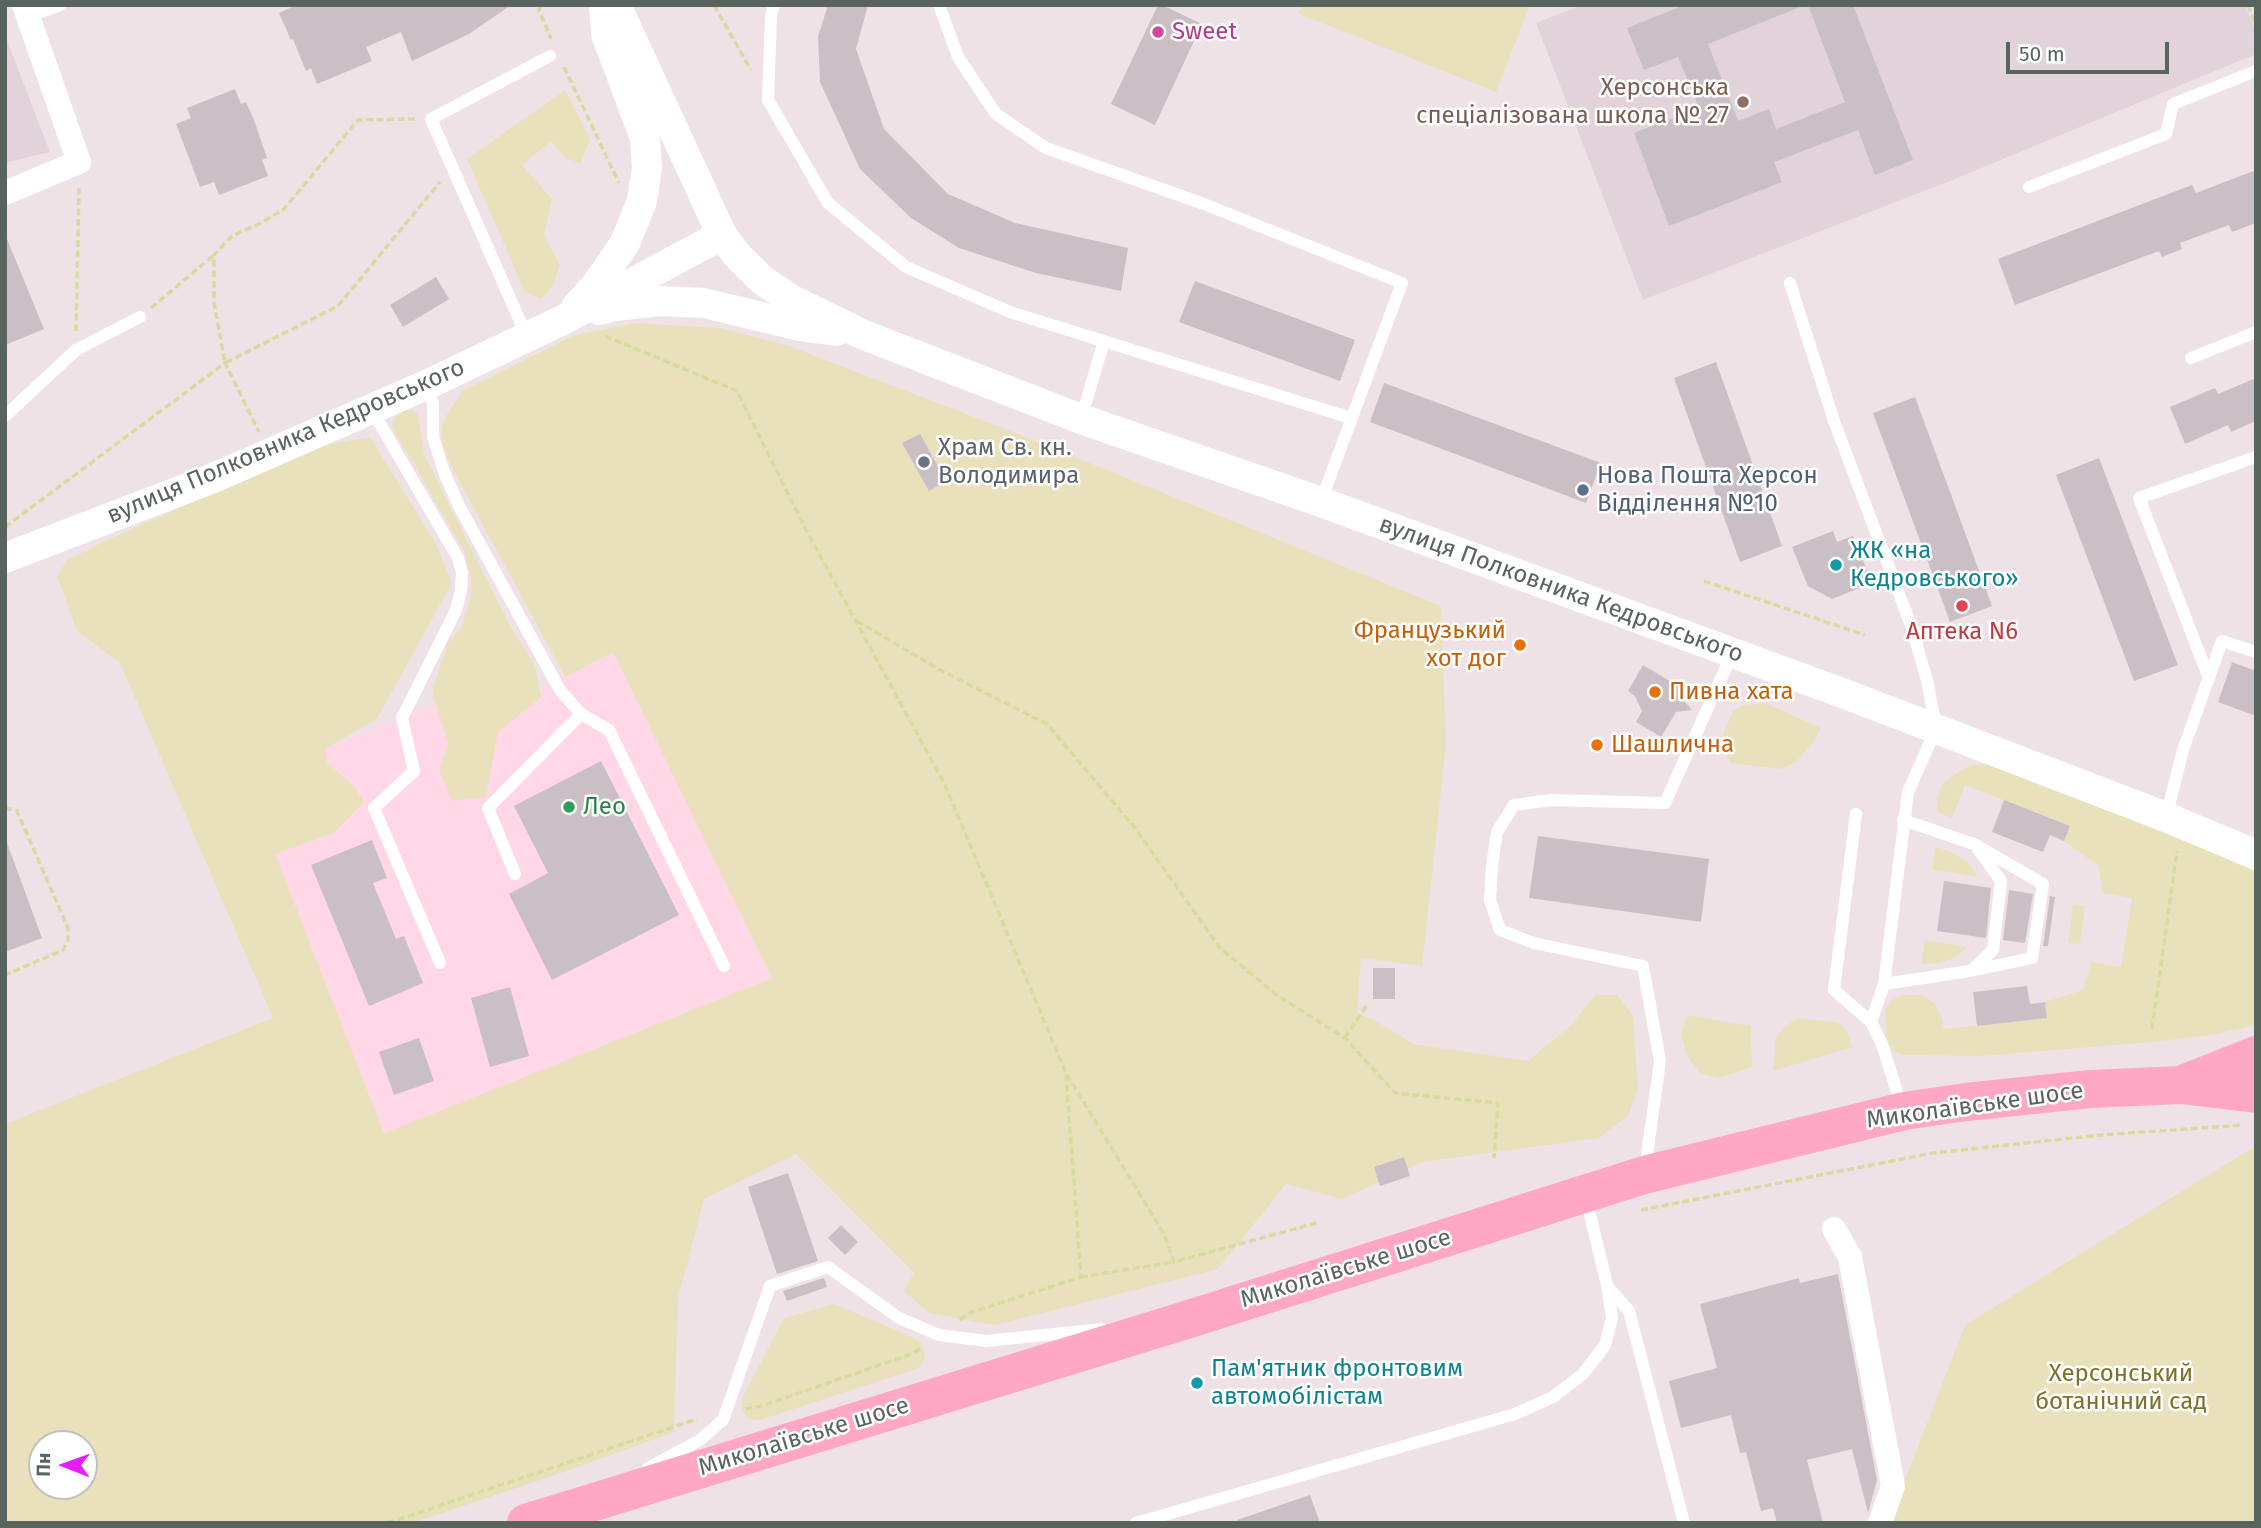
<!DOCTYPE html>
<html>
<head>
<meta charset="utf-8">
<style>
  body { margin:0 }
  #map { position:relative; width:2261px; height:1528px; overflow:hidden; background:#efe2e7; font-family:"Fira Sans",sans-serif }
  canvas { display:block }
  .frame { position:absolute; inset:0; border:7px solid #5a645e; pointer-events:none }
  .north { position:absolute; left:28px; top:1430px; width:70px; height:70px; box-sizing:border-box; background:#fff; border:2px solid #bdc1bf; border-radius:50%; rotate:271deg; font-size:19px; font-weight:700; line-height:28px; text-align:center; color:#5a645e }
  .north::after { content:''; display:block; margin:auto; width:24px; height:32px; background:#e41ef9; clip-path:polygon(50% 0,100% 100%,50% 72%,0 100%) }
  .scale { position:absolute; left:2006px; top:42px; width:163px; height:32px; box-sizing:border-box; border:4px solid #5a645e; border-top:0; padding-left:9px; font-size:21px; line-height:24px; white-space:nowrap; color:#5a645e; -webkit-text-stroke:5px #fff; paint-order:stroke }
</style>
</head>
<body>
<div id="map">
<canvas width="2261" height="1528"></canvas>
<div class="frame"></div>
<div class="north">Пн</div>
<div class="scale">50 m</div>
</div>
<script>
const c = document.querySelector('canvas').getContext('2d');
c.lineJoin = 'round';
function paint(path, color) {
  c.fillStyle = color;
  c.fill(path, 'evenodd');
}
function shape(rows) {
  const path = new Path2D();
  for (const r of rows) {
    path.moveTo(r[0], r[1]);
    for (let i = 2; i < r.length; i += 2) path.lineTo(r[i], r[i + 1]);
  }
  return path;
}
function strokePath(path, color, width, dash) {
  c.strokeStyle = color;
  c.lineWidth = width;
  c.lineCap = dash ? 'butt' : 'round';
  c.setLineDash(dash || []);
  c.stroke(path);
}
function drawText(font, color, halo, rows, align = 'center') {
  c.font = font + ' "Fira Sans",sans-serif';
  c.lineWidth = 5;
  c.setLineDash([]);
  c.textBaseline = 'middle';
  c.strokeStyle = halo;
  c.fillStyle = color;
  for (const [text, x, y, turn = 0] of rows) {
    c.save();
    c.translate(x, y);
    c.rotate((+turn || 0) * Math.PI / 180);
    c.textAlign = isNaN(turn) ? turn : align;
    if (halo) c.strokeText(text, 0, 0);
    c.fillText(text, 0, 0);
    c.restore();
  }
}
paint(shape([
  [613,652,772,978,384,1133,275,854,325,749,435,704,448,743,484,719]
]), '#ffd7e7');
paint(shape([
  [1582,5,2245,5,2256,32,2256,54,1950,181,1643,300,1536,23],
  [5,35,50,152,5,163]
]), '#e1d3d9');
paint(shape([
  [1302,5,1530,5,1496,92,1299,14],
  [565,90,590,139,581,163,565,158,551,141,522,165,552,199,544,235,560,265,553,286,541,299,525,292,467,159],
  [635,323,721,328,789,346,1021,435,1441,606,1446,745,1422,966,1361,958,1357,1013,1376,1021,1414,1044,1528,1061,1571,1025,1595,995,1617,995,1633,1015,1638,1089,1628,1116,1598,1138,1423,1162,1342,1199,1286,1184,1218,1269,995,1325,929,1313,904,1291,914,1273,796,1154,704,1199,678,1299,674,1432,564,1472,413,1523,5,1523,5,1124,273,1018,120,663,77,631,57,576,67,560,107,540,318,446,370,437,436,544,452,583,377,719,325,749,327,763,354,786,364,802,334,833,275,854,384,1133,772,978,613,652,565,677,448,460,442,441,442,427,446,416,462,391,572,336],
  [42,1444,84,1444,84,1486,42,1486],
  [411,410,418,414,424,454,509,624,535,666,541,697,498,732,486,797,452,801,439,770,448,743,432,692,448,642,461,629,471,596,471,578,465,553,392,427,395,417,403,411],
  [1765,703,1821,728,1812,744,1796,762,1781,769,1730,763,1722,746,1724,732,1733,711,1743,705],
  [1989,764,2256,869,2256,1025,2211,1035,2152,1042,1982,1056,1902,1055,1894,1051,1887,1041,1885,1011,1891,1001,1901,995,1922,995,1934,1003,1941,1015,1944,1029,2047,1018,2045,1002,2083,990,2091,962,2121,967,2132,898,2102,893,2099,866,2064,841,2070,826,1965,785,1952,818,1937,812,1937,801,1942,784,1956,773,1972,765],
  [1936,847,1949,851,1967,861,1978,877,1932,869],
  [2073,904,2085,906,2080,944,2068,943],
  [1925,940,1968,947,1955,958,1938,963,1921,964],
  [1687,1015,1751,1026,1752,1067,1719,1078,1701,1074,1687,1056,1681,1034],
  [1798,1018,1838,1023,1846,1029,1853,1047,1773,1071,1776,1037,1786,1026],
  [2252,1148,2256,1148,2256,1523,1888,1523,1965,1325],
  [834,1304,915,1338,923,1346,925,1359,919,1368,760,1420,748,1419,741,1410,743,1396,784,1318]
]), '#e9e1bc');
paint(shape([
  [297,5,511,5,469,34,412,61,401,32,366,47,372,61,317,84,311,68,306,71,293,39,291,40,279,13],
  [828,5,868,5,856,49,884,129,948,194,1015,223,1128,248,1121,291,1036,273,959,248,911,218,860,169,820,82,818,37],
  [1158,5,1162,5,1202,24,1155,125,1111,104],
  [1685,5,1805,5,1708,44,1738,121,1769,109,1776,129,1845,102,1808,5,1853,5,1913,160,1875,175,1858,130,1774,162,1782,182,1669,226,1634,133,1699,108,1678,57,1644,70,1627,28],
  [235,89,241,104,246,102,254,120,267,158,262,160,268,176,219,195,214,182,200,187,176,124,191,118,187,108],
  [2256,170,2256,223,2232,232,2229,225,2180,243,2182,249,2162,257,2159,251,2015,305,1998,259,2192,185,2196,193],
  [5,234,44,329,5,345],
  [436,277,449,299,403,327,390,305],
  [1195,281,1355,340,1340,381,1179,322],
  [1716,362,1782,546,1740,562,1674,378],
  [2256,378,2256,421,2231,432,2228,425,2185,444,2170,407,2215,388,2218,394],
  [1384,383,1601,463,1586,503,1370,422],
  [1915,397,1992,606,1950,622,1873,413],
  [920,434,946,481,929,491,902,443],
  [2099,458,2178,665,2134,681,2056,475],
  [1833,531,1837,542,1853,536,1872,583,1832,599,1808,586,1792,547],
  [2232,662,2256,671,2256,716,2218,702],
  [1643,665,1678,686,1679,695,1692,710,1676,712,1661,737,1636,722,1642,711,1635,696,1628,691],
  [601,761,679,915,552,980,509,894,548,873,514,806],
  [2004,800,2070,826,2064,841,2050,835,2043,852,1992,832],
  [1538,836,1709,859,1701,922,1529,898],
  [372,840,387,878,373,883,396,939,404,936,423,983,369,1006,311,865],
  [5,843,7,843,42,938,5,952],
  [1944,881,1991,888,1986,938,1937,931],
  [2009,890,2033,894,2025,943,2003,940],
  [2050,896,2055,897,2048,946,2043,946],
  [1373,968,1395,968,1395,999,1373,999],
  [2027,986,2030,1004,2045,1002,2047,1018,1977,1026,1973,992],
  [510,987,529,1056,490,1067,471,998],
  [419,1038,434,1081,394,1095,379,1052],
  [1404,1157,1410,1176,1380,1186,1374,1167],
  [788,1173,818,1261,777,1274,748,1187],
  [841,1225,858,1242,845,1255,828,1238],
  [1838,1274,1877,1480,1868,1513,1852,1449,1807,1460,1823,1523,1777,1523,1773,1508,1761,1511,1746,1452,1740,1453,1731,1415,1681,1428,1669,1381,1717,1368,1700,1304,1799,1278,1800,1283],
  [824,1278,827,1287,787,1301,783,1291],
  [1310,1495,1320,1523,1237,1523,1237,1520]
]), '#c9bfc4');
strokePath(shape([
  [540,5,539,10,551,39],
  [714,5,751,70],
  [2248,5,2256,25],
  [564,67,619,183],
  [415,119,358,120,284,209,261,223,232,236,214,255,214,302,225,363,338,306,440,182],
  [151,308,214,255],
  [76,331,79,188],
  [605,336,737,391,804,526,944,783,1066,1073,1164,1234,1174,1262,1320,1222],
  [5,527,225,363,259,432],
  [1704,581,1865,635],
  [857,621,940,670,1047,724,1135,828,1220,948,1278,996,1345,1038,1395,1093,1498,1103,1494,1158],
  [5,808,17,811,68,928,68,940,63,950,5,975],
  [2152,1029,2177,851],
  [1345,1038,1367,1005],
  [1641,1210,1933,1153,2101,1135,2243,1125],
  [1081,1277,1174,1262],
  [960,1320,969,1313,1081,1277,1066,1075],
  [745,1409,762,1406,914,1353,922,1347],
  [388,1523,697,1419]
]), '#d7dc9e', 3.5, [7, 3.5]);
strokePath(shape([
  [774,5,771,16,768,100,828,203,906,267,1010,312,1351,418],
  [939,5,958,57,996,114,1046,148,1204,204,1402,283,1321,501],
  [29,17,60,5],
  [2029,187,2166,134,2173,104,2256,71],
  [1790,283,1834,421,1912,628,1928,684,1936,729,1908,792,1884,984,1871,1022],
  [527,337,431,119,550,56],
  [2191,358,2256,332],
  [424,386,433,403,433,437,444,472,459,506,560,690,581,714,609,730,724,966],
  [372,410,458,558,462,573,461,590,456,610,402,718,414,771,374,808,440,963],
  [5,416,76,350,140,317],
  [1081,419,1104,341],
  [2209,678,2139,498,2256,457],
  [1856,814,1834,990,1871,1022,1882,1044,1902,1108],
  [2166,817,2183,750,2222,641,2256,652],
  [515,874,488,808,581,714],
  [1971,971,1993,950,2001,881,1978,849],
  [1884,984,1970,971,2032,958,2043,884,1974,844,1903,820],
  [1645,1169,1660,1061,1643,966,1534,943,1500,930,1490,900,1492,866,1497,832,1514,805,1551,800,1665,803,1732,654],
  [1607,1286,1629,1311,1684,1523],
  [648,1468,700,1440,723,1420,770,1286,828,1267,899,1318,939,1335,986,1341,1102,1329],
  [1136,1523,1515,1414,1553,1397,1583,1374,1605,1345,1612,1318,1607,1285,1586,1198]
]), '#fff', 12);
strokePath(shape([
  [5,193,79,162,24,5],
  [1834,1229,1850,1257,1893,1486,1880,1523]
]), '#fff', 24);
strokePath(shape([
  [616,5,722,235,736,254,762,280,792,300,864,335,1081,419,1321,502,1845,694,2166,817,2256,855],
  [577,306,597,284,625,243,642,201,647,168,645,138,606,34,604,5],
  [599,310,614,306,660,301,704,303,799,326,836,331],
  [5,558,211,479,424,386,565,319,722,235]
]), '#fff', 30);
strokePath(shape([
  [2183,1084,2256,1055],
  [526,1523,1186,1320,1644,1175,1904,1111,1966,1102,2090,1089,2181,1085,2256,1094]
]), '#ffa7c4', 38);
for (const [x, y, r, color] of [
  [1158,32,7,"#d1479c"],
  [1743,102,7,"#8d6e63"],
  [924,462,7,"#6b7280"],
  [1583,490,7,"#5c6f8a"],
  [1836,565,7,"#0f9aa8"],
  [1962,606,7,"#e0444e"],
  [1520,645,7,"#e8710a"],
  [1655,692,7,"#e8710a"],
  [1597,745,7,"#e8710a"],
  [569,807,7,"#2e9e5b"],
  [1197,1383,7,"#0f9aa8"]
]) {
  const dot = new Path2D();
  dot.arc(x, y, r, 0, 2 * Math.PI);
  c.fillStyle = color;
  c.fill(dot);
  strokePath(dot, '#fff', 2.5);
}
drawText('24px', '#b23c85', '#fff', [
  ["Sweet",1172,32]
], 'left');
drawText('24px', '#785e54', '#fff', [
  ["Херсонська",1729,88],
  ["спеціалізована школа № 27",1729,116]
], 'right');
drawText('24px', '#5a645e', '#fff', [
  ["вулиця Полковника Кедровського",286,442,-23],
  ["вулиця Полковника Кедровського",1561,590,20],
  ["Миколаївське шосе",1975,1106,-8],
  ["Миколаївське шосе",1346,1269,-17],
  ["Миколаївське шосе",804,1437,-17]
]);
drawText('24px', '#5b616d', '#fff', [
  ["Храм Св. кн.",938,448],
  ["Володимира",938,476]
], 'left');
drawText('24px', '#4e5e75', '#fff', [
  ["Нова Пошта Херсон",1597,476],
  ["Відділення №10",1597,504]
], 'left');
drawText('24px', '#0d838f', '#fff', [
  ["ЖК «на",1850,551],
  ["Кедровського»",1850,579],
  ["Пам'ятник фронтовим",1211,1369],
  ["автомобілістам",1211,1397]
], 'left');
drawText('24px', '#c56008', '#fff', [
  ["Французький",1506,631,"right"],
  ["хот дог",1506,659,"right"],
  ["Пивна хата",1669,692],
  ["Шашлична",1611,745]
], 'left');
drawText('24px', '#be3a42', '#fff', [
  ["Аптека N6",1962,632]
]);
drawText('24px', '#27864d', '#fff', [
  ["Лео",583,807]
], 'left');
drawText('24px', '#7c722a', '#fff', [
  ["Херсонський",2121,1374],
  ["ботанічний сад",2121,1402]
]);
</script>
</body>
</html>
